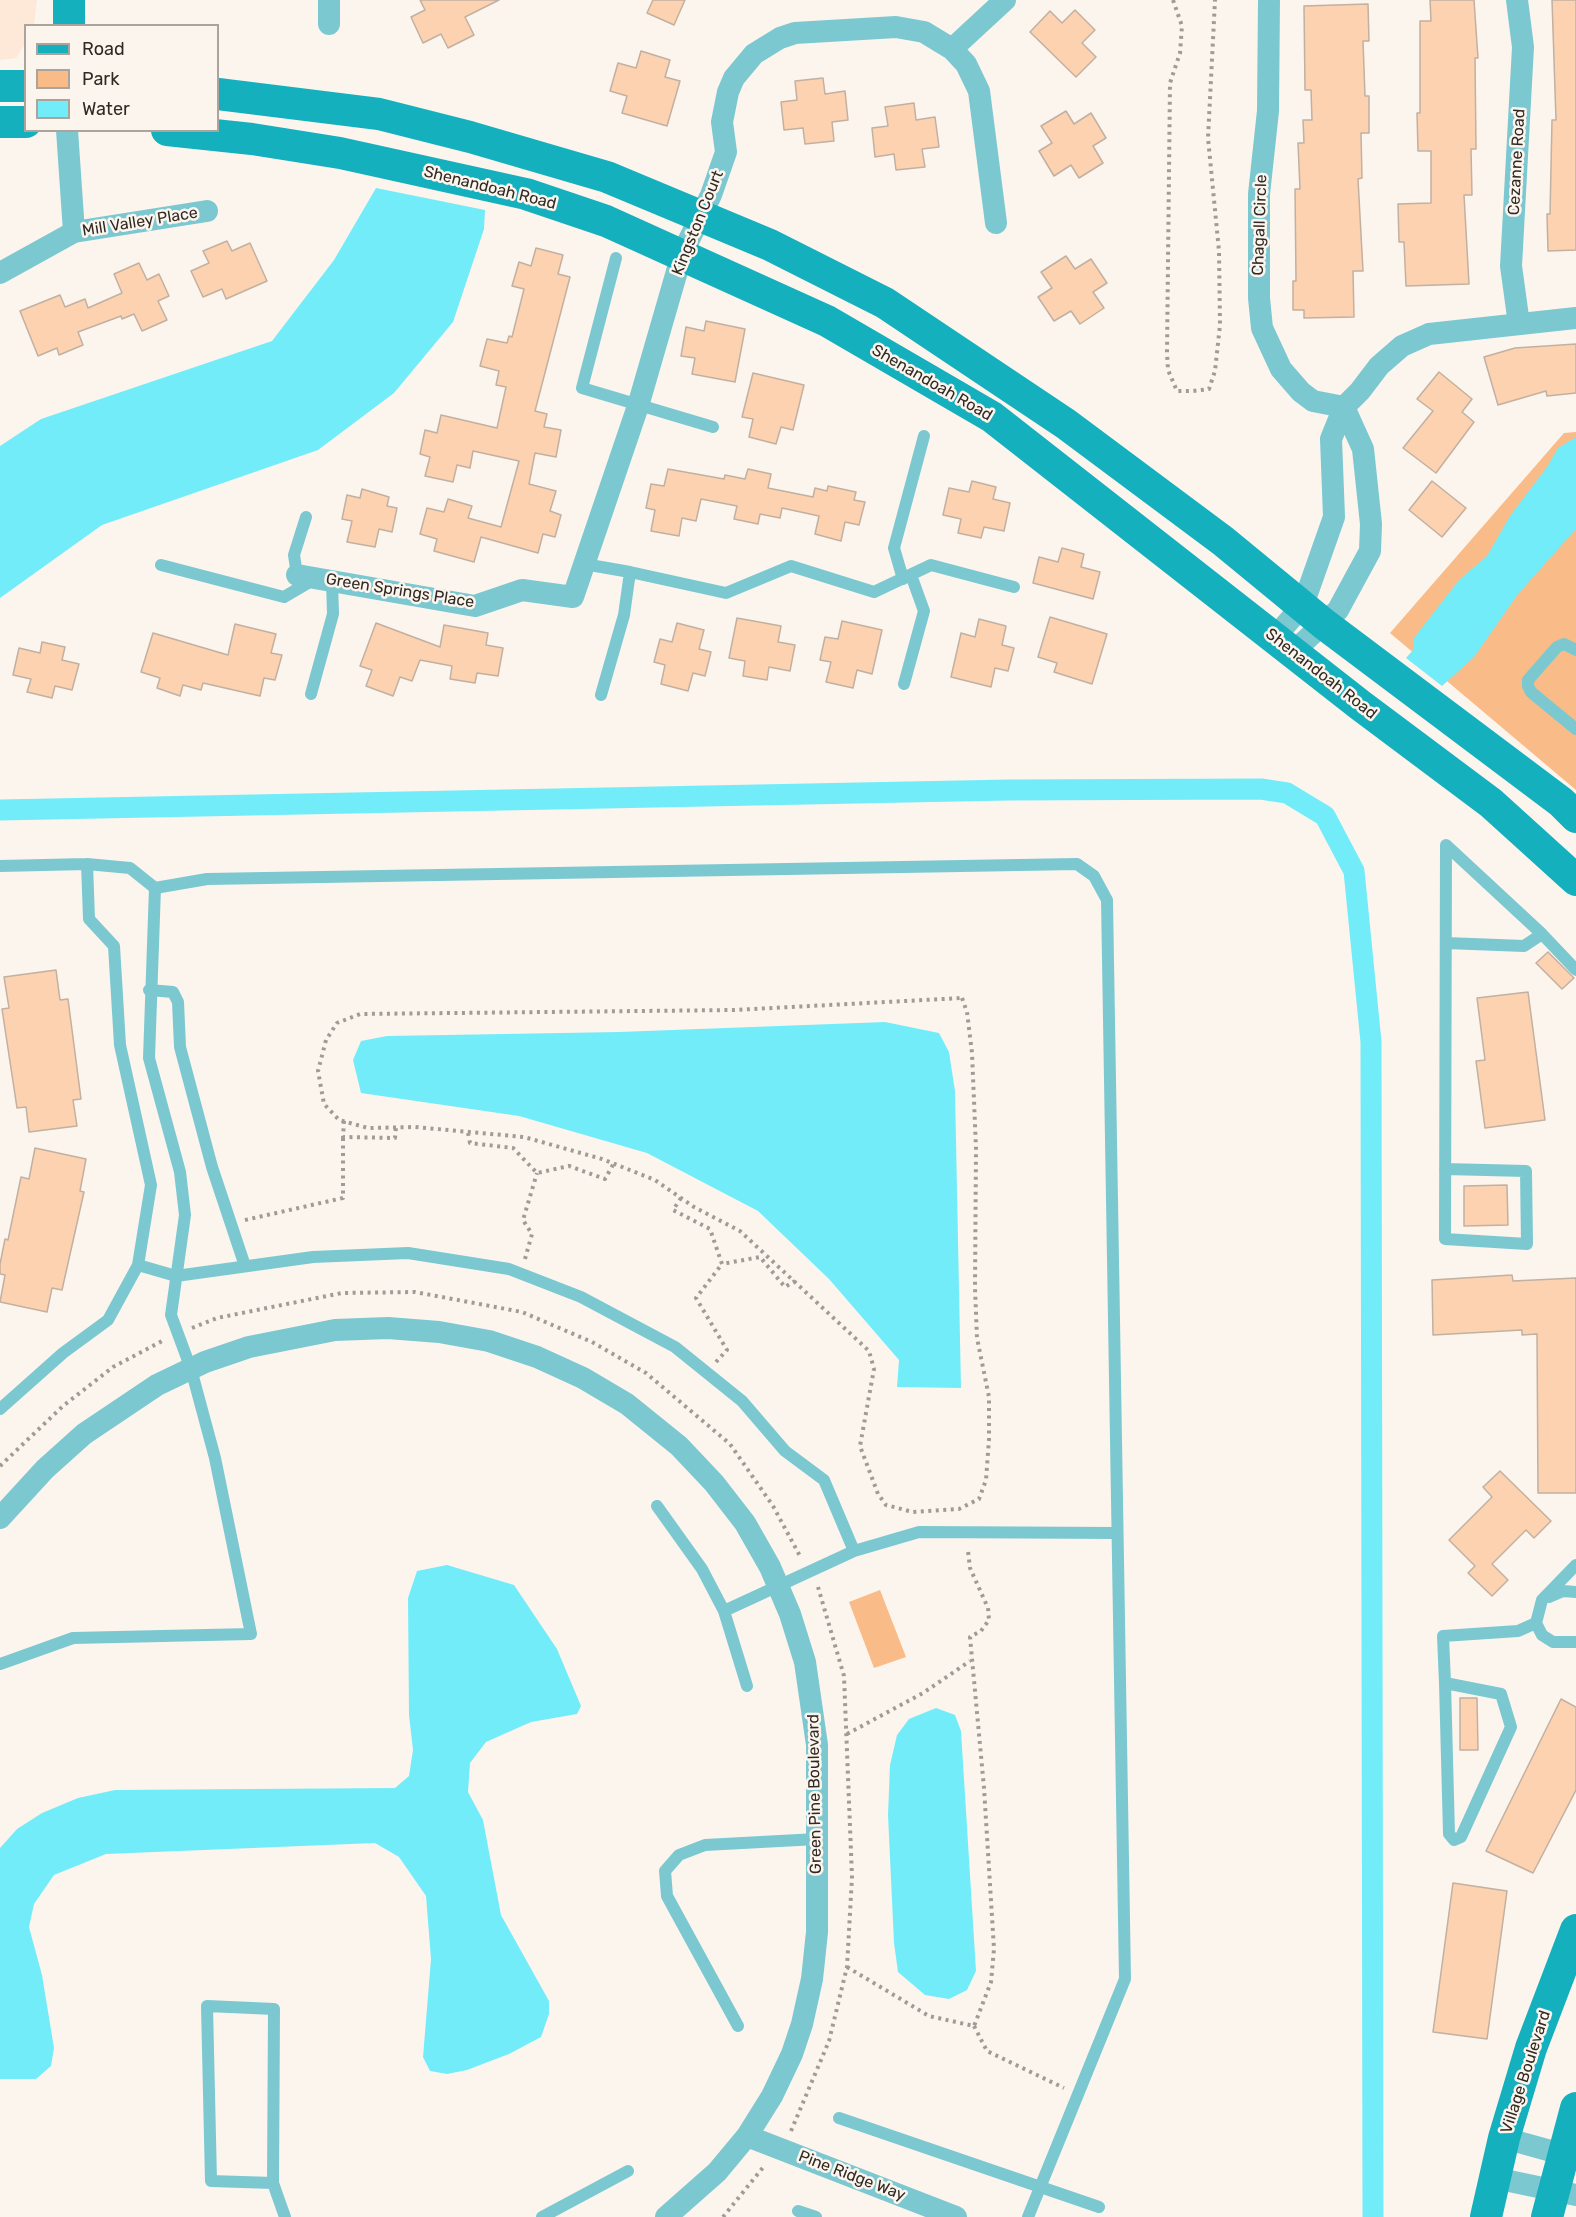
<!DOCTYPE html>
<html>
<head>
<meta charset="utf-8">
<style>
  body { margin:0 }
  #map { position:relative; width:1576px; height:2217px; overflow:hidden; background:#fcf5ee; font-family:Rubik,sans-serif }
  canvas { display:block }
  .legend { position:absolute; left:24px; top:24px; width:195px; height:108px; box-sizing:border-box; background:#fcf5ee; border:2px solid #aba49d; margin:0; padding:8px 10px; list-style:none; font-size:18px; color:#312a24 }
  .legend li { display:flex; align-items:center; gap:12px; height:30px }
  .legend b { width:30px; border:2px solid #aba49d }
</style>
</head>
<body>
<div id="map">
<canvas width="1576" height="2217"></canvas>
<ul class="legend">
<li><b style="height:8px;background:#15b0be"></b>Road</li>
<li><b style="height:16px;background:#f9bb87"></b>Park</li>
<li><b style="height:16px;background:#73ecf9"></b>Water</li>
</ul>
</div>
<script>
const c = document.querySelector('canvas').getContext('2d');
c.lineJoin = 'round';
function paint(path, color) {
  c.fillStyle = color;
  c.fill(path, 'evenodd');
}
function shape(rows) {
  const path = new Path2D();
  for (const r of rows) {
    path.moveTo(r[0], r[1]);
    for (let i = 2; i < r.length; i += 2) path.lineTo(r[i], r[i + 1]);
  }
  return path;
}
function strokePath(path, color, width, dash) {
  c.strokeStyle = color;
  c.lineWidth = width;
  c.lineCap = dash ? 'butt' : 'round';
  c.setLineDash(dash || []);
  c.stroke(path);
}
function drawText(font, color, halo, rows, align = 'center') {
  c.font = font + ' Rubik,sans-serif';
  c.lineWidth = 5;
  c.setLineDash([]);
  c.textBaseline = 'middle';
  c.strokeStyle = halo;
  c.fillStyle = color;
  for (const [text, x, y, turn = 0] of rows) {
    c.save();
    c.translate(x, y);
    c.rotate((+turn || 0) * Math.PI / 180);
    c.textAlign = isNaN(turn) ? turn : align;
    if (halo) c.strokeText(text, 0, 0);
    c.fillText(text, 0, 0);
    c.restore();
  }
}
paint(shape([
  [0,0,37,0,34,25,26,26,25,44,16,58,0,60]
]), '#fee9d9');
paint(shape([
  [1576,432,1576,790,1390,633,1564,433],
  [880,1590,906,1657,874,1668,849,1602]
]), '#f9bb87');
paint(shape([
  [376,188,485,210,484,229,453,322,394,393,318,450,102,525,0,598,0,446,41,419,272,341,334,260],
  [1576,437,1576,529,1518,594,1474,657,1442,686,1406,658,1413,650,1414,638,1459,580,1487,556,1510,516,1547,467,1558,448],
  [885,1022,939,1033,949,1052,955,1091,961,1388,897,1387,899,1360,829,1279,758,1211,647,1153,519,1116,361,1093,353,1060,361,1041,387,1036,619,1032],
  [447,1565,514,1585,557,1649,581,1706,577,1714,531,1722,486,1742,470,1763,468,1792,483,1820,501,1915,549,2001,549,2014,541,2037,509,2054,467,2070,447,2074,430,2071,423,2057,431,1959,426,1896,399,1857,375,1843,106,1854,54,1875,34,1904,29,1927,42,1975,54,2048,51,2066,36,2079,0,2079,0,1848,17,1829,42,1813,78,1798,115,1790,395,1788,409,1776,413,1750,409,1715,408,1598,417,1571],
  [936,1708,955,1715,961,1731,976,1971,967,1990,949,1999,925,1995,898,1972,894,1943,888,1815,890,1765,897,1735,909,1719]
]), '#73ecf9');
strokePath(shape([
  [0,810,1009,790,1261,789,1287,793,1325,816,1354,871,1371,1042,1373,2217]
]), '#73ecf9', 21);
const building = shape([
  [420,0,499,0,465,17,474,35,448,48,441,34,423,43,411,17,425,10,420,0],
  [653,0,685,0,674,25,647,13,653,0],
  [1430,0,1474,0,1478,58,1475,58,1476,149,1471,149,1472,195,1464,195,1469,284,1406,286,1404,242,1399,242,1398,204,1431,203,1431,151,1418,151,1417,113,1420,113,1420,21,1431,21,1430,0],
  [1552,0,1576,0,1576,250,1548,251,1547,214,1550,214,1552,120,1556,120,1552,0],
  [1368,4,1369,41,1363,41,1365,96,1369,96,1369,133,1361,133,1362,178,1358,179,1363,271,1353,271,1354,317,1304,318,1304,310,1293,310,1293,281,1296,281,1295,189,1300,189,1298,143,1304,143,1303,120,1312,120,1311,90,1305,90,1304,6,1368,4],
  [1075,10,1095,30,1082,43,1096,57,1076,77,1030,32,1050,11,1062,23,1075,10],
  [641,51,670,60,665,77,680,81,667,126,622,113,627,96,610,91,618,63,636,68,641,51],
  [823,78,825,94,845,91,848,120,832,122,834,141,805,144,803,128,784,130,781,102,797,100,795,81,823,78],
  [914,103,916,120,935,117,939,147,922,149,925,167,896,170,894,154,875,157,872,128,888,126,885,107,914,103],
  [1066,111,1074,124,1091,113,1106,138,1093,146,1103,163,1079,178,1071,165,1054,176,1039,151,1052,143,1041,126,1066,111],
  [227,241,232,251,250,243,267,281,226,299,222,289,203,297,191,271,209,263,203,251,227,241],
  [536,248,563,255,558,274,570,277,535,411,547,414,544,427,561,430,556,457,535,453,529,484,556,491,550,511,561,515,555,537,543,534,538,553,481,537,474,562,434,551,437,539,420,534,427,508,444,512,448,499,472,506,468,518,501,527,519,461,473,451,470,468,457,465,453,482,425,476,430,457,420,454,425,430,437,433,441,415,497,428,506,387,496,385,499,371,480,366,487,339,507,343,509,336,512,337,524,289,512,286,519,262,531,266,536,248],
  [1066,256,1075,269,1091,259,1107,283,1093,292,1104,308,1080,324,1071,311,1054,321,1038,297,1052,288,1041,272,1066,256],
  [139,263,147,280,159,274,169,296,158,301,167,320,142,331,134,314,122,319,121,316,78,332,83,345,59,355,57,348,38,356,20,311,60,295,65,307,85,299,88,308,122,293,114,274,139,263],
  [706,321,745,329,735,382,692,374,695,358,681,356,686,327,704,331,706,321],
  [1576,344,1576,393,1547,396,1546,391,1498,405,1484,357,1515,348,1576,344],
  [1439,372,1472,399,1462,412,1474,422,1436,473,1403,448,1433,411,1417,399,1439,372],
  [753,373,804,385,793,430,781,427,776,444,749,437,753,419,742,417,753,373],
  [668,469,724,479,725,475,745,479,748,469,771,474,768,488,813,497,815,488,827,491,828,486,856,492,854,500,865,502,859,525,845,522,841,541,815,534,819,516,782,508,780,518,760,514,758,524,734,519,737,506,701,499,696,521,682,518,679,536,651,531,655,510,646,508,651,484,664,486,668,469],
  [972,481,996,487,993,499,1010,503,1004,531,984,527,981,538,958,533,961,519,943,515,949,488,969,492,972,481],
  [1432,481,1466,508,1442,537,1409,510,1432,481],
  [362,489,389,497,387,506,397,508,392,532,379,529,375,547,347,542,352,521,342,519,347,495,360,498,362,489],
  [1062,548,1084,554,1081,567,1100,572,1093,599,1033,583,1039,557,1058,562,1062,548],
  [1050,617,1107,634,1092,684,1054,672,1057,663,1038,657,1050,617],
  [737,618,781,626,778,642,795,645,790,671,769,667,767,680,743,676,745,661,729,658,737,618],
  [979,619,1006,626,1002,645,1014,648,1008,671,995,668,991,687,951,677,961,633,975,637,979,619],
  [842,621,882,630,872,674,857,670,853,688,826,682,831,662,820,660,825,637,838,639,842,621],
  [376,623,440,647,444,625,488,633,486,645,503,648,498,676,477,673,475,683,450,679,452,666,420,660,412,681,400,677,393,696,366,686,372,670,360,666,376,623],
  [677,623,704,630,699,649,711,652,705,676,693,673,688,691,661,684,665,665,654,662,660,639,672,642,677,623],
  [235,624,276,634,271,653,282,655,275,680,264,678,260,696,203,683,201,690,183,685,180,696,157,688,160,678,141,672,153,633,228,655,235,624],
  [42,642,65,647,62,660,79,664,72,690,55,686,52,698,27,692,31,679,13,675,19,648,40,653,42,642],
  [1548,952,1574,978,1562,989,1536,963,1548,952],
  [56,970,60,1000,68,999,81,1099,73,1100,77,1126,29,1132,26,1107,17,1108,2,1009,9,1008,4,977,56,970],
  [1528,992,1545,1120,1485,1128,1476,1061,1485,1060,1477,998,1528,992],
  [35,1148,86,1159,80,1191,84,1192,62,1290,52,1288,47,1312,0,1302,5,1275,0,1274,0,1264,5,1239,8,1240,21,1177,29,1179,35,1148],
  [1507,1185,1508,1225,1464,1226,1464,1186,1507,1185],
  [1512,1275,1513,1281,1576,1278,1576,1493,1538,1493,1537,1334,1522,1335,1522,1330,1433,1335,1432,1280,1512,1275],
  [1500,1471,1551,1521,1534,1538,1526,1530,1492,1564,1508,1580,1492,1596,1468,1573,1475,1566,1449,1540,1492,1497,1483,1487,1500,1471],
  [1460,1698,1477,1698,1478,1750,1460,1750,1460,1698],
  [1561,1699,1576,1707,1576,1790,1533,1873,1486,1851,1561,1699],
  [1453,1883,1507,1891,1487,2039,1433,2032,1453,1883]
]);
paint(building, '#fcd2b0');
strokePath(building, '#c2b0a1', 1.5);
strokePath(shape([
  [1173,0,1182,26,1180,53,1170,83,1167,353,1168,370,1177,391,1193,391,1209,389,1215,371,1220,325,1219,251,1208,138,1215,0],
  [962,998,967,1012,972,1053,976,1148,975,1288,977,1338,989,1397,989,1439,986,1480,979,1499,959,1509,913,1512,886,1505,878,1494,860,1446,874,1369,869,1351,740,1231,694,1207,655,1180,602,1159,524,1137,415,1127,368,1128,339,1120,324,1104,318,1071,326,1040,337,1023,360,1014,734,1010,962,998],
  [344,1121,343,1137,395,1138,396,1127],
  [468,1133,470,1143,513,1148,537,1173,569,1166,605,1179,614,1163],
  [681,1198,673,1210,710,1229,722,1264,760,1257,785,1287,795,1281],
  [245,1220,343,1198,343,1137],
  [525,1259,532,1234,523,1220,537,1173],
  [192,1328,217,1318,342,1293,415,1292,522,1312,592,1342,646,1373,730,1444,773,1506,801,1558],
  [716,1362,727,1350,696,1298,722,1264],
  [0,1466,63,1406,113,1367,164,1340],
  [847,1734,923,1693,970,1661],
  [847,1967,929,2016,974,2026,991,1982,994,1949,984,1788,970,1637,981,1631,989,1620,988,1608,970,1568,968,1551],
  [974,2026,987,2051,1064,2088],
  [791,2131,829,2041,847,1967,852,1877,844,1676,818,1587],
  [723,2217,765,2165]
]), '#a29b95', 4, [3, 4.5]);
strokePath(shape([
  [616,258,582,388,713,427],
  [584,564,630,572,624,615,601,695],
  [161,565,284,597,313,580],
  [630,572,726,593,791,566,874,592,931,565,1014,587],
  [297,575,294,555,306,517],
  [903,579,894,548,924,436],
  [1576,650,1564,644,1557,647,1528,680,1528,686,1531,692,1576,729],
  [904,684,924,611,911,575],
  [311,694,333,614,332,581],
  [0,866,87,864,130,868,155,888],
  [1446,943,1524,946,1542,934],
  [149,990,173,992,178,1002,180,1047,212,1167,245,1266],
  [1445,1169,1526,1171,1527,1244,1445,1239,1446,845,1542,934,1576,970],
  [138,1265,176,1276,313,1257,408,1253,509,1269,581,1297,675,1347,742,1401,785,1451,824,1480,854,1551],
  [0,1409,63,1353,108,1320,138,1265,151,1185,120,1045,114,946,89,919,87,864],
  [657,1506,702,1569,724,1611,747,1686],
  [1576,1565,1542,1600,1536,1623,1542,1635,1553,1642,1576,1642],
  [1549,1597,1563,1591,1576,1592],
  [724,1611,854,1551,919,1532,1117,1533],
  [0,1664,73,1638,251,1634,215,1458,191,1369,171,1315,185,1215,180,1172,149,1058,155,888,207,879,1077,864,1094,876,1107,900,1125,1979,1028,2217],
  [1445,1683,1501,1694,1511,1727,1461,1837,1454,1840,1449,1834,1445,1683,1443,1636,1518,1631,1536,1623],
  [738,2026,667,1896,665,1871,679,1855,705,1845,817,1839],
  [839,2118,1099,2207],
  [273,2183,211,2181,207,2006,274,2009,273,2183,285,2217],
  [798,2211,816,2217],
  [542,2217,628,2171]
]), '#7cc8d1', 12);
strokePath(shape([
  [329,0,329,24],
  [1269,0,1268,111,1259,194,1259,298,1262,328,1281,369,1301,392,1313,401,1344,407],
  [1517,0,1523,47,1511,266,1519,324],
  [952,49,1005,0],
  [67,130,74,232],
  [0,273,74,232,207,211],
  [297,575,475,606,522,590,573,597,638,406,682,254,711,195,726,152,722,122,728,92,734,78,754,54,780,38,795,33,896,27,924,32,952,49,966,64,979,91,996,223],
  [1275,637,1303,605,1334,517,1331,439,1344,407,1360,391,1379,366,1402,346,1429,334,1576,318],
  [1293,652,1338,610,1370,551,1371,524,1363,449,1344,407],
  [0,1518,45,1469,84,1434,157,1385,205,1362,249,1347,335,1330,388,1328,439,1332,489,1341,537,1357,583,1378,627,1404,679,1446,714,1483,745,1523,770,1567,790,1614,805,1662,817,1745,817,1932,812,1979,802,2024,792,2054,772,2096,747,2136,717,2172,666,2217],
  [747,2136,956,2217],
  [1504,2138,1576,2158],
  [1495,2178,1576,2195]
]), '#7cc8d1', 22);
strokePath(shape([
  [69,26,69,0],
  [0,86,26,86],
  [218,94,379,114,470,137,607,177,770,245,885,303,1066,424,1223,541,1324,624,1561,802,1576,817],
  [0,122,26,122],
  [167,130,252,139,340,153,526,194,606,221,827,321,992,417,1360,705,1491,803,1576,880],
  [1486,2217,1504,2138,1531,2048,1576,1930],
  [1547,2217,1576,2108]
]), '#15b0be', 32);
drawText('16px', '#312a24', '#fcf5ee', [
  ["Cezanne Road",1517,162,-87],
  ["Shenandoah Road",490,188,14],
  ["Mill Valley Place",140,222,-9],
  ["Kingston Court",698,223,-68],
  ["Chagall Circle",1260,225,-88],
  ["Shenandoah Road",932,383,30],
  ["Green Springs Place",400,591,9],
  ["Shenandoah Road",1321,674,38],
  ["Green Pine Boulevard",815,1794,-91],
  ["Village Boulevard",1526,2072,-72],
  ["Pine Ridge Way",852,2176,21]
]);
</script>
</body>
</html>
